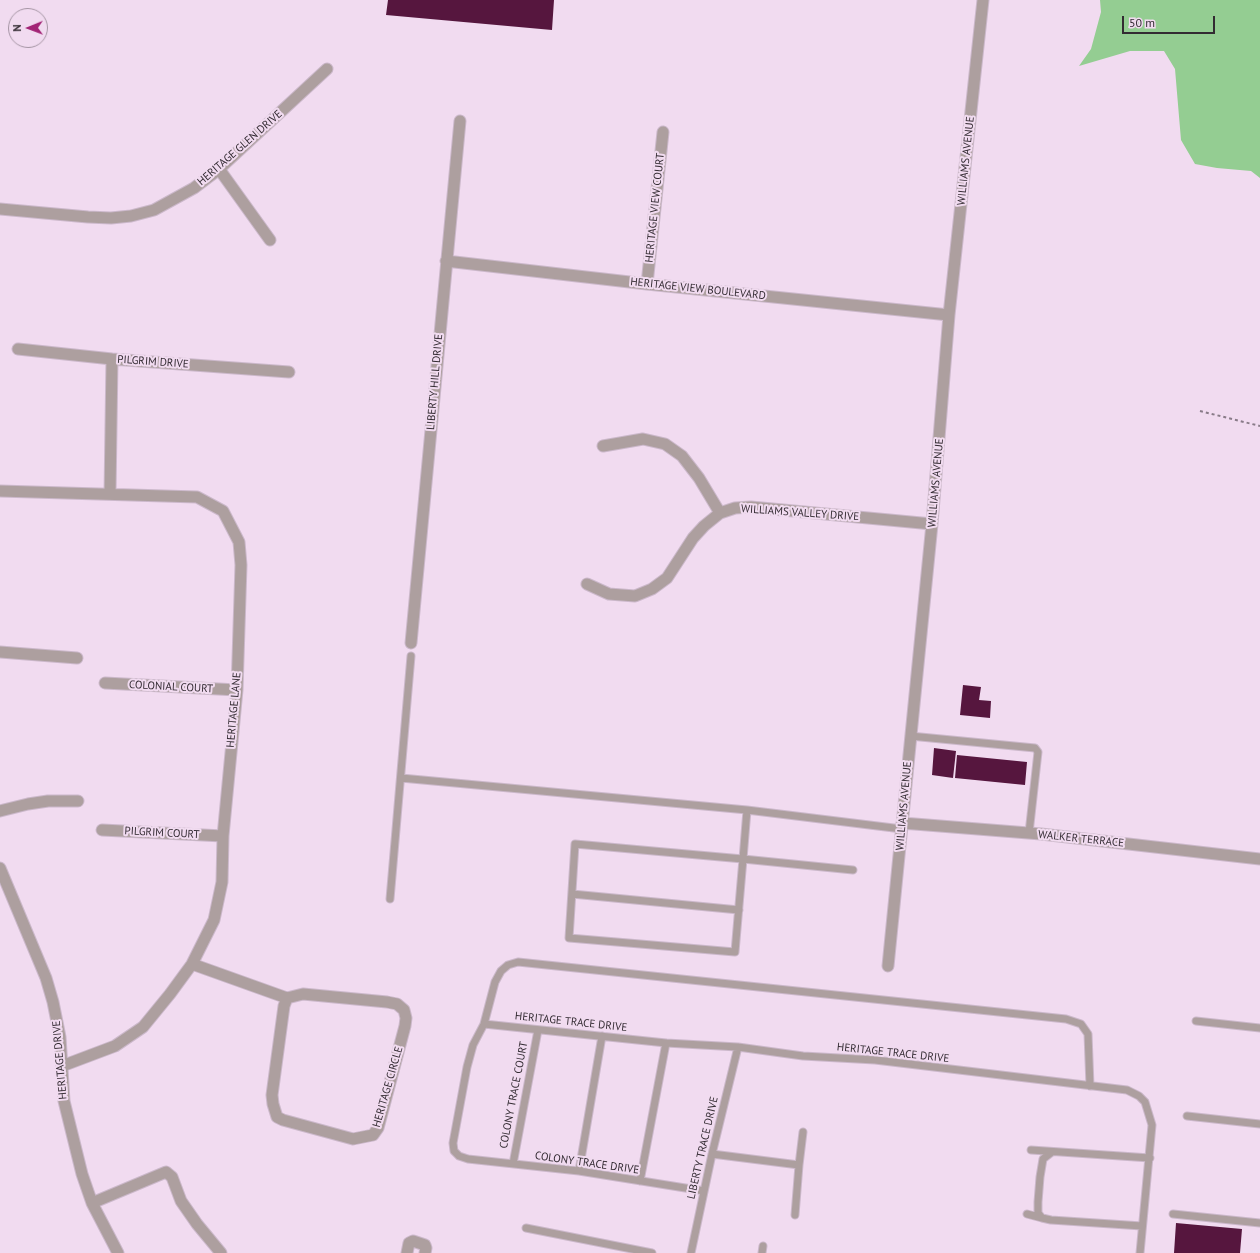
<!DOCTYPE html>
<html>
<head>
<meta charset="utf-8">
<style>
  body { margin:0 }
  #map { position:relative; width:1260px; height:1253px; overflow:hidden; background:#f1dbf0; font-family:"PT Sans",sans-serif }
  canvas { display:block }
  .north { position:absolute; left:8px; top:8px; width:40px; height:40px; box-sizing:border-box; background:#f1dbf0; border:1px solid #a595a4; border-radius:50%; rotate:269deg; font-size:11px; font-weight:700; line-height:16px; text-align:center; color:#332b32 }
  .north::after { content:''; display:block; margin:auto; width:14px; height:18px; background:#a22375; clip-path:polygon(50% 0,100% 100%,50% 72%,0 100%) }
  .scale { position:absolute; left:1122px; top:16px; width:93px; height:18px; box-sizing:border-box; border:2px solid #332b32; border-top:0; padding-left:5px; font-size:12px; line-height:14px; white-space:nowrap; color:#332b32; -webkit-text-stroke:3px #f1dbf0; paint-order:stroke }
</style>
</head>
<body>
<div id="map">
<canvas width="1260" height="1253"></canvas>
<div class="north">N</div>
<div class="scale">50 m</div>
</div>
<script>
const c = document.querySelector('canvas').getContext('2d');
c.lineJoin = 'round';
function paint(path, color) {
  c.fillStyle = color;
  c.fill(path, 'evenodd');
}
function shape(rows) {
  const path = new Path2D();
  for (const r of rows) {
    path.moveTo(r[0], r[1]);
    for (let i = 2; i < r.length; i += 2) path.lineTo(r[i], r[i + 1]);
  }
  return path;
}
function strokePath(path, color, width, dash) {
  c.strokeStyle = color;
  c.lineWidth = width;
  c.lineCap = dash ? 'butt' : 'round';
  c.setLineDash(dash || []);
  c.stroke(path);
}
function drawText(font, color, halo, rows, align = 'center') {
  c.font = font + ' "PT Sans",sans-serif';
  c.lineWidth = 4;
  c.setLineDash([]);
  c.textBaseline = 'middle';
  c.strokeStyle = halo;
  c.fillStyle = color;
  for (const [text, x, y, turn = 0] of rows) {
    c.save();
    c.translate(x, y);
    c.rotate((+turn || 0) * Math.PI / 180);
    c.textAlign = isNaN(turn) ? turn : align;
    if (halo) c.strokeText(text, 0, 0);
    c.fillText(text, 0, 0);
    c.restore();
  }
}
paint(shape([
  [1100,0,1260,0,1260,178,1251,171,1217,168,1195,164,1181,140,1175,69,1164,51,1130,51,1079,66,1091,49,1101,12]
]), '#94cd92');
paint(shape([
  [388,0,554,0,552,30,386,15],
  [963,685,981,687,979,700,991,701,990,718,960,715],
  [934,748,956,751,953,778,932,775],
  [957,755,1027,762,1025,785,955,778],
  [1176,1223,1242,1229,1240,1253,1174,1253]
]), '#56163e');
const service = shape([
  [910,736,1035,748,1038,752,1029,833],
  [401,778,747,810,902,829],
  [747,810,743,859,735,952,569,938,575,844,743,859,853,870],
  [572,894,739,910],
  [390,899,411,656],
  [1196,1021,1260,1028],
  [484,1024,666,1043,738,1047,803,1056,875,1060,1127,1090,1139,1096,1145,1102,1152,1125,1140,1253],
  [1187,1116,1260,1124],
  [1031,1150,1150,1158],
  [1052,1152,1043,1159,1040,1177,1038,1202,1038,1213,1042,1218,1051,1220,1142,1226],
  [712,1154,799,1165,795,1215],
  [513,1164,538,1030],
  [799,1165,803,1132],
  [579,1171,602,1036],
  [640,1181,666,1043],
  [704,1191,579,1171,468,1159,459,1156,454,1151,453,1143,467,1067,473,1045,484,1024,495,982,501,971,508,965,518,962,1066,1019,1081,1024,1088,1034,1090,1086],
  [1027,1214,1042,1218],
  [1173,1214,1260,1223],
  [526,1228,652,1253],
  [691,1253,712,1154,738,1047],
  [762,1253,763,1246]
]);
const minor = shape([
  [219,169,270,240],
  [0,209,88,217,111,218,131,216,154,210,194,188,219,169,327,69],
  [446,261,647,284,949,315],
  [647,284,663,132],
  [18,349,112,359,289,372],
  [603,446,643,439,665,444,682,456,699,478,720,513],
  [0,491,197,497,223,511,239,542,241,565,237,690,223,836,222,882,214,920,192,964,170,994,143,1027,115,1046,62,1066],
  [110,494,112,359],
  [587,584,609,594,635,596,652,589,667,578,693,538,704,526,720,513,735,508,751,507,932,524],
  [411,643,460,121],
  [0,652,77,658],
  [105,683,237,690],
  [0,811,28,804,48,801,78,801],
  [902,823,1041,834,1260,859],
  [102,830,223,836],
  [0,868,46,978,53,1002,60,1037,64,1101,82,1174,92,1203,118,1253],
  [192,964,287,998,303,994,387,1002,397,1004,404,1010,406,1018,405,1026,378,1128,373,1135,353,1139,283,1120,277,1117,273,1104,272,1095,284,1006,287,998],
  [888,966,932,524,949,315,983,0],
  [92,1203,166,1172,172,1177,181,1201,197,1224,221,1253],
  [407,1253,409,1243,413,1241,425,1245,426,1248,425,1253]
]);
strokePath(service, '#cbb8ca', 9);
strokePath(minor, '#cbb8ca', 13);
strokePath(shape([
  [1200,411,1260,426]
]), '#897b88', 2, [3, 3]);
strokePath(service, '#ad9f9f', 7);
strokePath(minor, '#ad9f9f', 11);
drawText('11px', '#332b32', '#f1dbf0', [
  ["HERITAGE GLEN DRIVE",240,148,-41],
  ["WILLIAMS AVENUE",966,161,-84],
  ["HERITAGE VIEW COURT",655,208,-84],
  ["HERITAGE VIEW BOULEVARD",698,289,6],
  ["PILGRIM DRIVE",153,362,4],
  ["LIBERTY HILL DRIVE",435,382,-85],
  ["WILLIAMS AVENUE",936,483,-85],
  ["WILLIAMS VALLEY DRIVE",800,513,4],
  ["COLONIAL COURT",171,687,3],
  ["HERITAGE LANE",234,710,-85],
  ["WILLIAMS AVENUE",904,806,-85],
  ["PILGRIM COURT",162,833,3],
  ["WALKER TERRACE",1081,839,6],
  ["HERITAGE TRACE DRIVE",571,1022,6],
  ["HERITAGE TRACE DRIVE",893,1053,6],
  ["HERITAGE DRIVE",60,1060,-95],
  ["HERITAGE CIRCLE",388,1087,-74],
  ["COLONY TRACE COURT",514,1095,-79],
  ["LIBERTY TRACE DRIVE",703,1148,-77],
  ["COLONY TRACE DRIVE",587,1163,8]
]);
</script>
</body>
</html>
